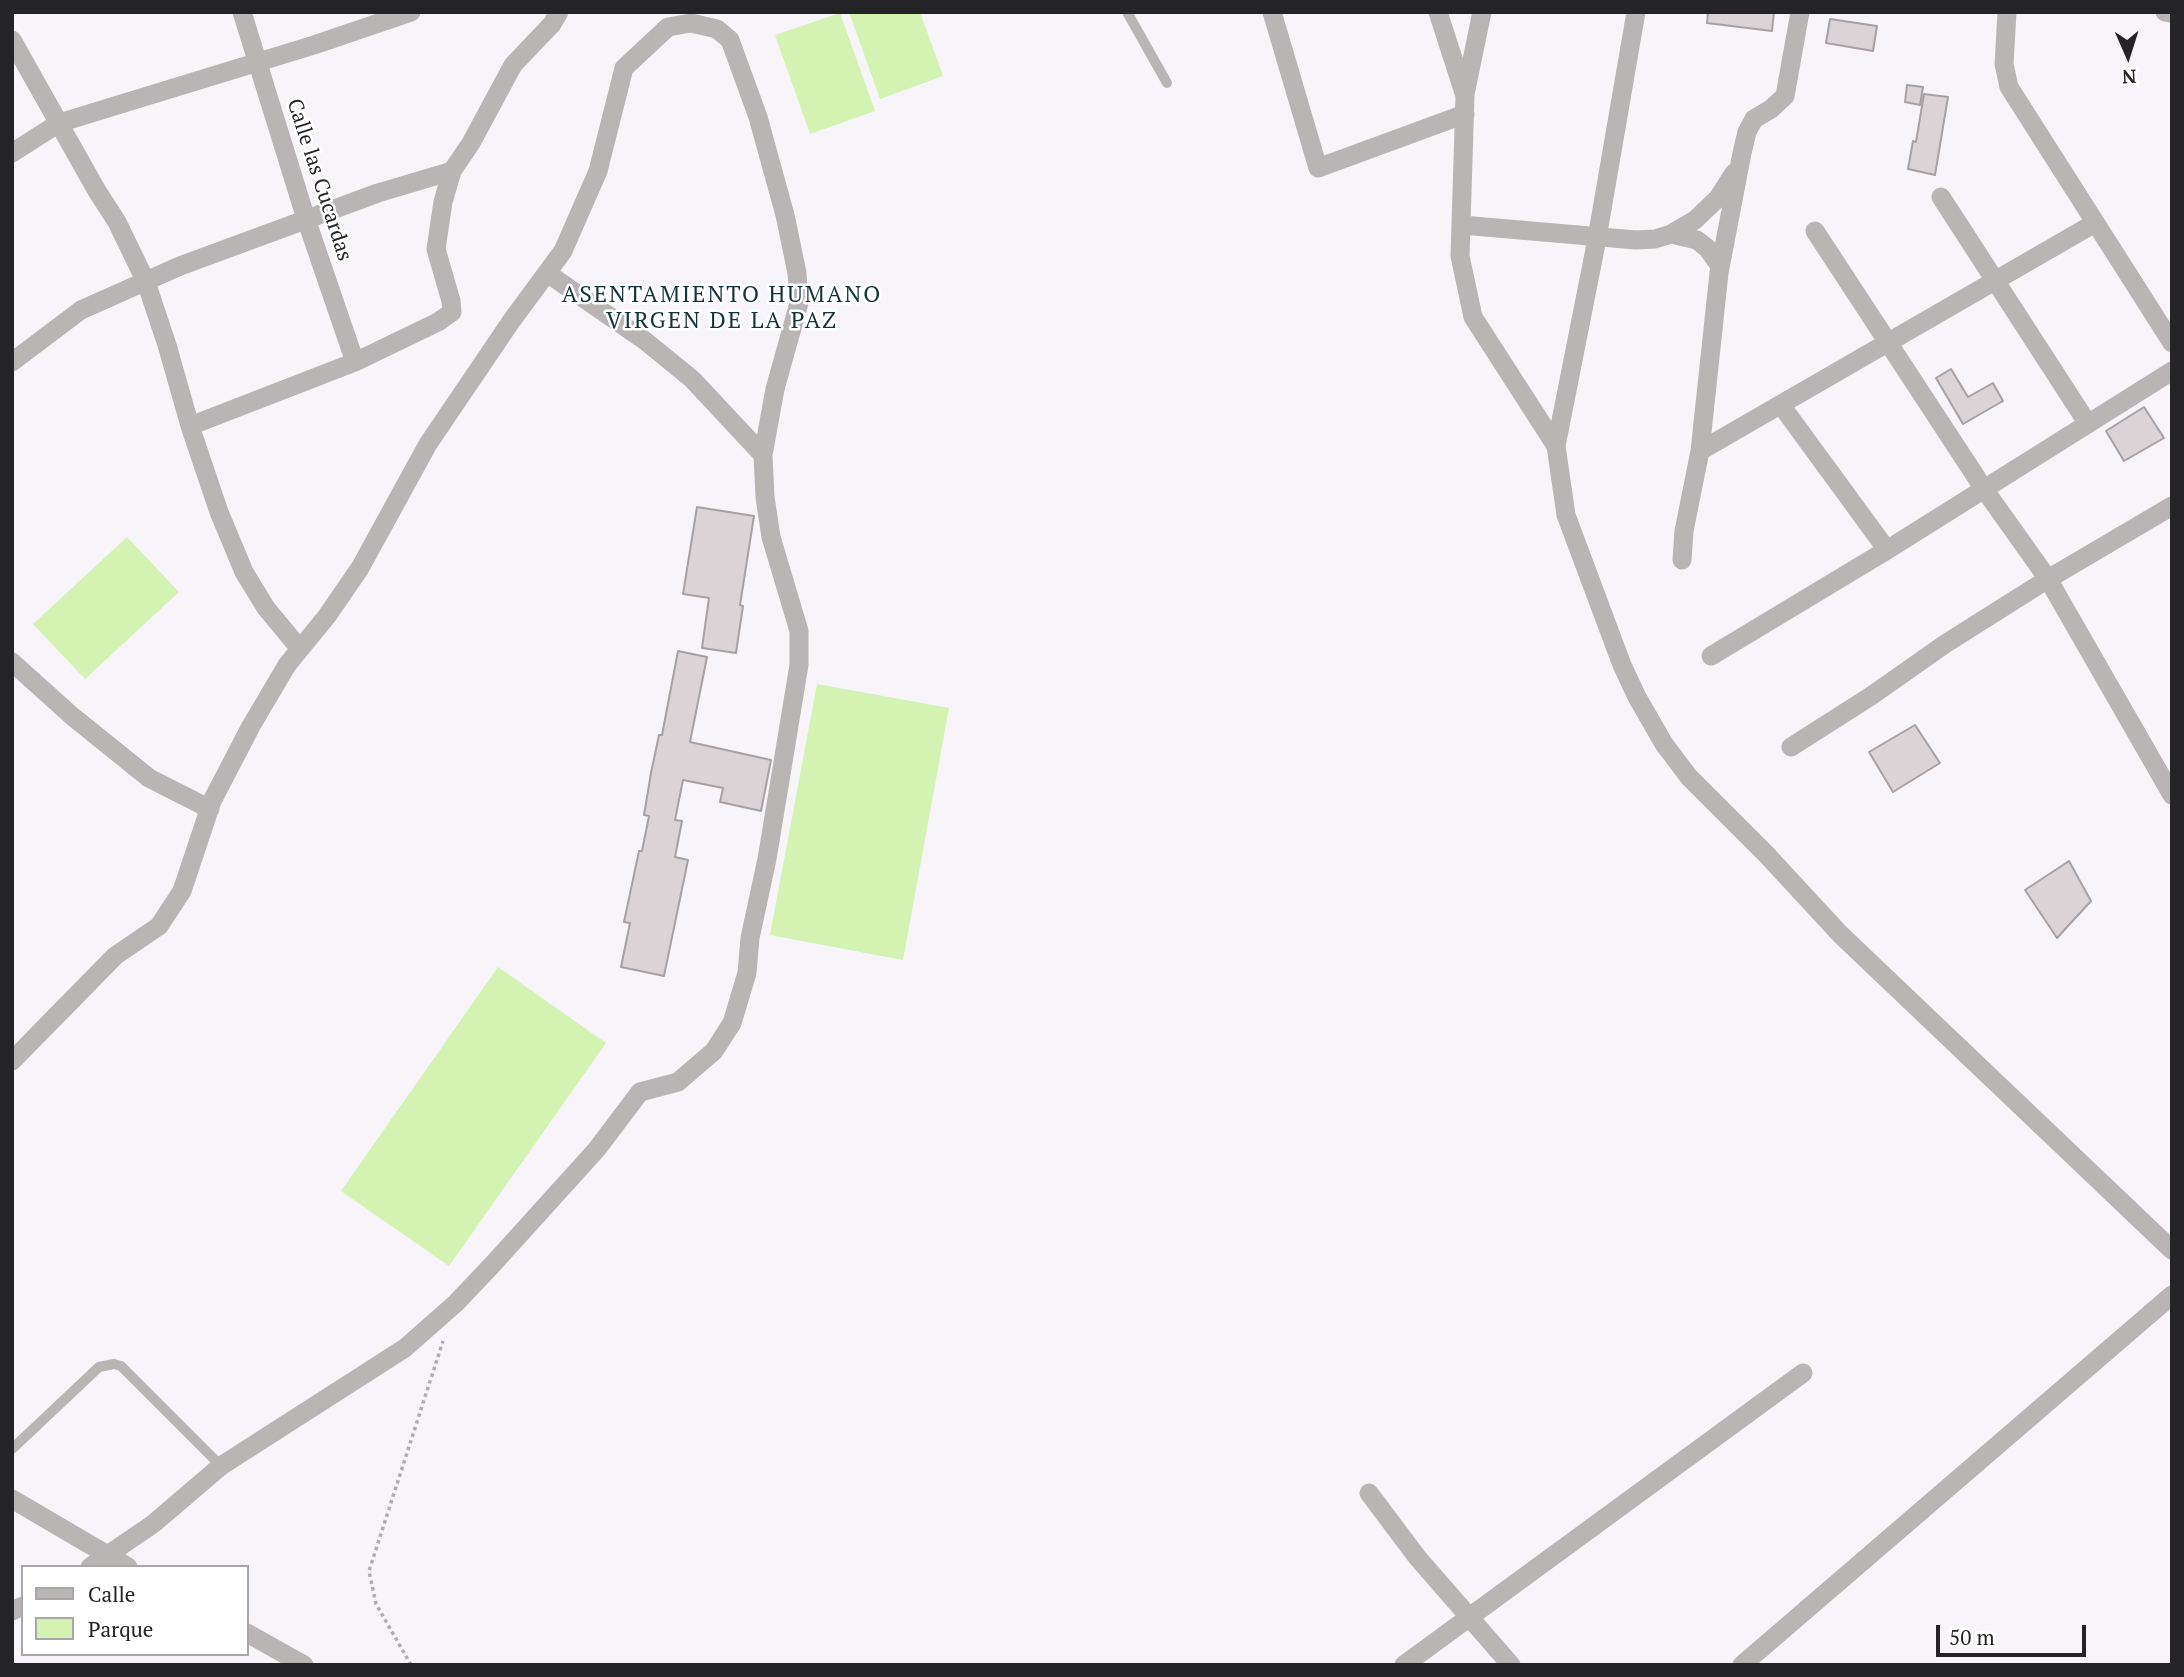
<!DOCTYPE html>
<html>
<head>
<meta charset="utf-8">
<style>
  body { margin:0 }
  #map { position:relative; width:2184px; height:1677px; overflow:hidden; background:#f7f5fa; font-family:"PT Serif",serif }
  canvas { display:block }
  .frame { position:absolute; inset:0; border:14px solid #242325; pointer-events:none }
  .legend { position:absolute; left:21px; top:1565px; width:228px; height:91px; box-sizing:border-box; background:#fff; border:2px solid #a7a7a8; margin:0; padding:9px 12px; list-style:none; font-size:21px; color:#242325 }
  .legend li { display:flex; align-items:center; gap:14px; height:35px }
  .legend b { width:35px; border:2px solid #a7a7a8 }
  .north { position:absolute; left:2093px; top:21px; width:70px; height:70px; -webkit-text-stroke:5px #fff; paint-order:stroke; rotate:177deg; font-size:19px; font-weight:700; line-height:28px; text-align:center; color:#242325 }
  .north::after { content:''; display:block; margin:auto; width:24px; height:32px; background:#242325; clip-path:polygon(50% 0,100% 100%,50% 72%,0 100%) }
  .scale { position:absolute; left:1936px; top:1625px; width:150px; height:32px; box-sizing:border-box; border:4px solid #242325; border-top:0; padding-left:9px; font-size:21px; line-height:24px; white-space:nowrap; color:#242325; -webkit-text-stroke:5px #fff; paint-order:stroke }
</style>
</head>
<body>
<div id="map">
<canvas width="2184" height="1677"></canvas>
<div class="frame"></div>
<ul class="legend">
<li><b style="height:9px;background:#b8b5b4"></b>Calle</li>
<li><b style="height:19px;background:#d4f2b2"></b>Parque</li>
</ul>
<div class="north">N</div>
<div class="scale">50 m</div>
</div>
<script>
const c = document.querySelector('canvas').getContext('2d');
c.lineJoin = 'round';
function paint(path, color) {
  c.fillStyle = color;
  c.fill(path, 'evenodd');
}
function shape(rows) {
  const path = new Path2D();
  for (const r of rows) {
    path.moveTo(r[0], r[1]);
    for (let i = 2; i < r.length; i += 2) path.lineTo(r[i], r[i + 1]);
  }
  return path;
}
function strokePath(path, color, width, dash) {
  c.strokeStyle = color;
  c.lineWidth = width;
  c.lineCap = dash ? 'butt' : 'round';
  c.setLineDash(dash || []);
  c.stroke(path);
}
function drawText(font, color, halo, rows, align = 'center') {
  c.font = font + ' "PT Serif",serif';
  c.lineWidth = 5;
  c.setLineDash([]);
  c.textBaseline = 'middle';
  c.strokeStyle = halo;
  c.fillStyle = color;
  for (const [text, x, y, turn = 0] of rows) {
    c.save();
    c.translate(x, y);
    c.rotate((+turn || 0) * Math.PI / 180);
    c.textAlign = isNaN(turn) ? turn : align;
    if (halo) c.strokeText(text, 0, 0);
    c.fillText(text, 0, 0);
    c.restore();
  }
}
paint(shape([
  [849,12,920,12,943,76,880,99],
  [840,13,875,111,810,134,775,35],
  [127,537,179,592,85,679,33,624],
  [817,684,949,708,903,960,770,935],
  [498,967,606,1043,449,1266,341,1191]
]), '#d4f2b2');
const building = shape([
  [1708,12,1774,12,1772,31,1707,23,1708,12],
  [1830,19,1877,26,1873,51,1826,43,1830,19],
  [1907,85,1923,87,1920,105,1905,102,1907,85],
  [1924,94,1948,97,1935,175,1908,169,1913,141,1916,142,1924,94],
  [1951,369,1968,397,1993,383,2003,401,1963,424,1936,378,1951,369],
  [2144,407,2164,438,2124,461,2106,431,2144,407],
  [697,507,754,516,740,605,743,606,736,653,702,648,709,598,683,594,697,507],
  [678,651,707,657,690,742,771,760,761,811,720,802,723,788,683,780,675,820,682,821,675,857,688,860,664,976,621,967,630,923,624,922,639,851,642,851,649,816,644,815,651,773,659,735,662,735,678,651],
  [1915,725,1940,763,1893,792,1869,752,1915,725],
  [2069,861,2091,901,2057,938,2025,890,2069,861]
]);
paint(building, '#dad4d6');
strokePath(building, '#a7a1a3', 2);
strokePath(shape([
  [411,1665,376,1604,369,1571,443,1341]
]), '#afadb1', 3.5, [3.5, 3.5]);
strokePath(shape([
  [1127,12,1167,83],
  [12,1449,99,1367,114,1364,121,1366,221,1466]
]), '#b8b5b4', 10);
strokePath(shape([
  [242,12,306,219,355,362],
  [1272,12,1318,168,1465,114],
  [1438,12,1465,96,1460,256,1473,317,1556,446],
  [1636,12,1596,244,1556,446,1566,515,1622,665,1637,697,1664,744,1689,777,1766,854,1840,934,2172,1250],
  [2007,12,2004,64,2009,87,2172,343],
  [2165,12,2172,13],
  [12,40,97,191,117,222,146,282,167,345,190,426,219,512,244,572,266,608,300,649],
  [1465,94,1482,12],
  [12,153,59,123,314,45,411,12],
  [1941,197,2088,424],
  [1462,225,1636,240,1655,239,1671,234,1695,220,1718,198,1734,173],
  [1815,231,1984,489,2048,579,2172,795],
  [1671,234,1697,240,1707,248,1720,266],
  [547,273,644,340,692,379,763,455],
  [12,362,81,310,180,266,378,193,452,171],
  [1781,405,1887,550],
  [190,426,355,362,438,322,452,312,451,301,436,249,443,202,452,171,471,143,513,65,552,24,559,12],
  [1700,451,2095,223],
  [1682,560,1684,531,1700,451,1719,273,1742,153,1747,132,1754,119,1771,109,1785,96,1800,12],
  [1711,656,1887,550,2172,371],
  [12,662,72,716,149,778,210,809],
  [1791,747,1871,696,1945,644,2048,579,2172,506],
  [12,1061,115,956,159,926,182,891,212,801,251,726,287,665,327,616,360,568,428,444,512,320,563,251,598,171,624,68,668,27,691,23,717,29,730,40,758,117,785,215,797,273,799,303,775,389,763,455,765,497,771,537,799,631,799,665,767,859,750,938,747,973,732,1023,714,1051,678,1082,640,1092,597,1149,493,1264,456,1303,405,1348,221,1466,153,1524,90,1567],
  [1369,1493,1417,1557,1511,1665],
  [12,1499,128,1567],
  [12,1611,23,1606],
  [247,1633,304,1665],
  [1404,1665,1803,1373],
  [1742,1665,2172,1295]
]), '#b8b5b4', 19);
drawText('21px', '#242325', '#fff', [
  ["Calle las Cucardas",319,180,72]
]);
c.letterSpacing = '2px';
drawText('23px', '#14343b', '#fff', [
  ["ASENTAMIENTO HUMANO",722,295],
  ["VIRGEN DE LA PAZ",722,321]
]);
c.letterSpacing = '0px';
</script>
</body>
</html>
